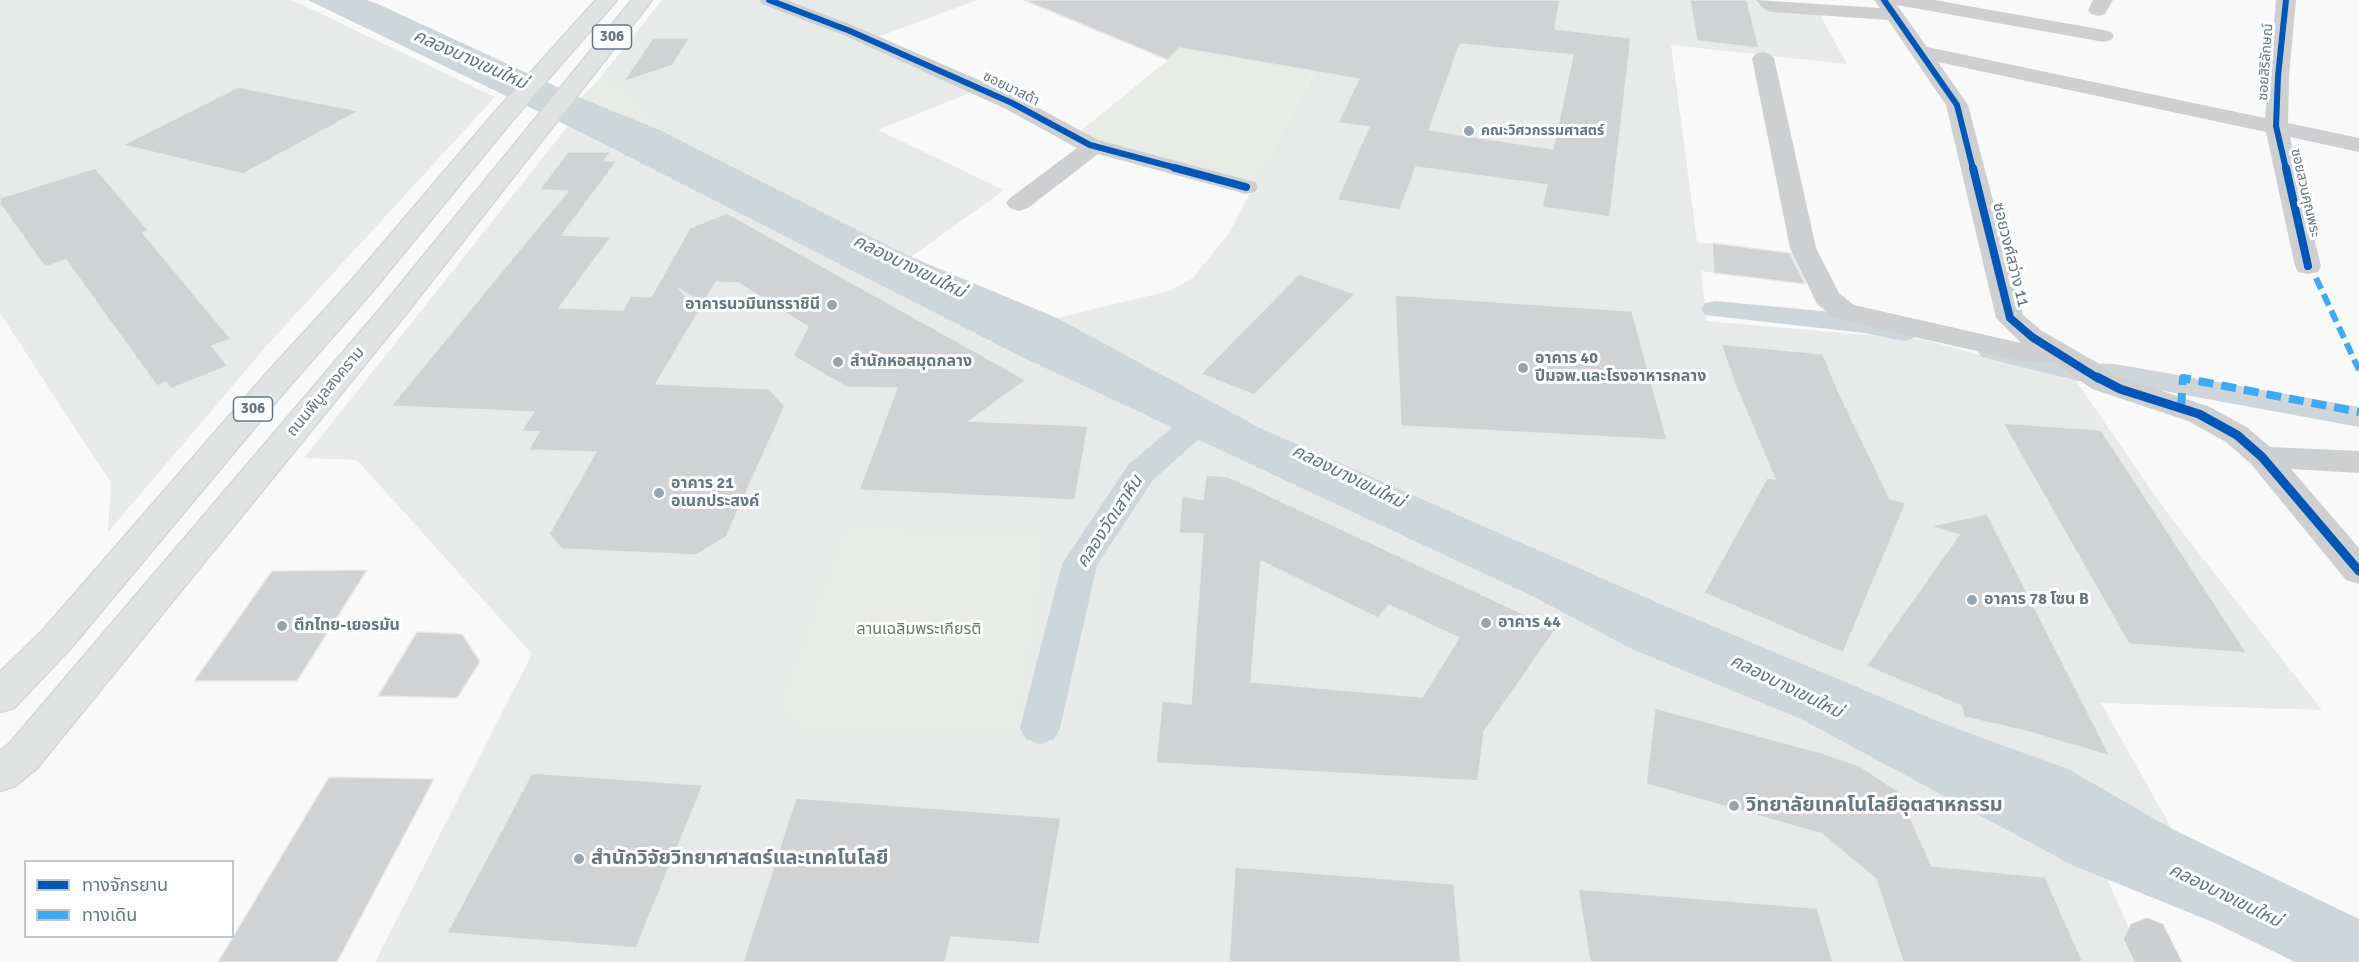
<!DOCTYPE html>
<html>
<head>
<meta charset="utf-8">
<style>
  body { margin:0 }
  #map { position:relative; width:2359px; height:962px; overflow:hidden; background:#f9f9f9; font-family:Signika,"Noto Sans Thai",sans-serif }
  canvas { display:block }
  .legend { position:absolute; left:24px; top:860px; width:210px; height:78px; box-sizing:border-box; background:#fff; border:2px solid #c1c8cd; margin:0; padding:8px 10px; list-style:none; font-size:18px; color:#657683 }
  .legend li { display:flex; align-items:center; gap:12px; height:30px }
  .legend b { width:30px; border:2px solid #c1c8cd }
</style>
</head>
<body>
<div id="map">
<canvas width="2359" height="962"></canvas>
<ul class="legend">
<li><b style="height:8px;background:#0057b8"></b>ทางจักรยาน</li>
<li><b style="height:8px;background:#3fa9f5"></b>ทางเดิน</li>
</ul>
</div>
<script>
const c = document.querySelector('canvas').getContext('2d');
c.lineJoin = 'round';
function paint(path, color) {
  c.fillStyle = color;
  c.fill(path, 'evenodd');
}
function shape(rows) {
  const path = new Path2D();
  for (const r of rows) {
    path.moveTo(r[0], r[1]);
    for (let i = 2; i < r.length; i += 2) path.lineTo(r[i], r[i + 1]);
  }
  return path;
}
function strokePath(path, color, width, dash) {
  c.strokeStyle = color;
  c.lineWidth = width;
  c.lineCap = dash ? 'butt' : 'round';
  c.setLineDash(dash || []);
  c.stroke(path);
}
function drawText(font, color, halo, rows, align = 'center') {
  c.font = font + ' Signika,"Noto Sans Thai",sans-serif';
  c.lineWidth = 6;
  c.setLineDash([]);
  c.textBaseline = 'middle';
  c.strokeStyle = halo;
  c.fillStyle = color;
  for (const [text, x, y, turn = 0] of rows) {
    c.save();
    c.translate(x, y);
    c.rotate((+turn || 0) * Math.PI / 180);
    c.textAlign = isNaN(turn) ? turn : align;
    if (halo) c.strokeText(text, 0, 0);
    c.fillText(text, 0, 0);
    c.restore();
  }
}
paint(shape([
  [0,0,292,0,495,97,270,342,108,532,111,483,0,313],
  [662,0,759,0,975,91,878,130,1004,190,911,257,660,130,622,89,598,80],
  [778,0,977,0,878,37],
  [1022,0,1760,0,1766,8,1819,13,1847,64,1671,45,1697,242,1799,254,1806,284,1701,271,1707,321,1925,340,2076,381,2168,514,2322,710,2101,703,2172,829,2107,879,2144,962,375,962,532,654,357,460,304,458,568,126,1020,356,1057,318,1169,291,1193,278,1229,233,1314,72,1180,48,1168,60]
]), '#e8e9e9');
paint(shape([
  [1179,48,1314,71,1255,184,1097,144,1078,133,1168,60],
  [598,80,622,89,660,130,581,98],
  [845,526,1046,537,1017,730,798,730,779,704]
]), '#e8ebe6');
paint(shape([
  [308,0,366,0,378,4,581,98,660,130,911,257,1057,318,1260,428,1665,606,1947,725,2068,769,2172,829,2359,919,2359,962,2295,962,2215,923,2072,865,1801,719,1632,649,1532,596,1020,356,568,126]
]), '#ced6d9');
paint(shape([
  [1715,301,1864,315,1914,326,1918,332,1914,338,1904,341,1864,333,1705,315,1701,309,1705,303,1715,301],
  [1992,342,2078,363,2115,364,2359,407,2359,427,2115,382,2078,381,1982,357,1977,351,1982,345,1992,342],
  [1209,403,1220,406,1225,413,1220,420,1153,480,1097,565,1060,728,1054,739,1040,744,1026,739,1020,728,1062,564,1129,464,1198,406,1209,403]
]), '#ced6d9');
const building = shape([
  [1024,0,1560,0,1555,29,1631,38,1610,217,1542,207,1547,185,1416,167,1400,210,1337,200,1369,127,1338,123,1359,79,1179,48,1168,60,1024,0],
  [1460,44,1573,55,1553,149,1429,130,1460,44],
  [1690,0,1747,0,1759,48,1697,41,1690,0],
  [653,38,690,38,673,65,623,82,653,38],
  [238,87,359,111,243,174,123,145,238,87],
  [568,152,611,152,604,161,617,161,562,235,611,237,559,308,623,310,631,296,651,297,690,228,727,213,1026,380,969,421,1088,426,1075,500,859,490,897,388,846,387,793,356,808,327,738,283,716,282,704,303,679,289,699,311,656,384,769,389,785,406,726,537,697,555,562,549,549,534,596,452,528,450,539,432,521,431,534,412,391,406,568,191,539,190,568,152],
  [95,168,149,231,143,233,231,339,212,346,228,366,171,389,166,382,157,386,66,260,45,267,0,204,0,198,95,168],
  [1712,243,1790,253,1805,284,1714,273,1712,243],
  [1299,274,1355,294,1254,395,1201,374,1299,274],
  [1395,295,1632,311,1667,440,1401,426,1395,295],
  [1721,344,1823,354,1839,393,1890,499,1906,503,1843,653,1704,593,1767,478,1775,479,1735,384,1721,344],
  [2003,423,2101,430,2247,653,2129,644,2003,423],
  [1206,475,1229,477,1556,629,1484,732,1478,781,1156,763,1162,701,1191,704,1203,534,1179,533,1182,496,1203,500,1206,475],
  [1261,561,1378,618,1389,605,1459,638,1422,697,1251,682,1261,561],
  [1987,514,2110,756,2025,731,1964,717,1961,706,1866,666,1959,535,1930,526,1987,514],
  [367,570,297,681,194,681,272,571,367,570],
  [417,632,462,634,480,662,457,698,378,696,417,632],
  [1655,708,1822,753,1860,766,1898,791,1932,866,2045,877,2083,962,1903,962,1876,879,1822,834,1646,784,1655,708],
  [532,773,703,785,636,948,447,933,532,773],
  [329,777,434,779,337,962,218,962,329,777],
  [796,798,1061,818,1039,944,951,937,945,962,743,962,796,798],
  [1235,867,1454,884,1461,962,1229,962,1235,867],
  [1578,889,1817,908,1833,962,1590,962,1578,889]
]);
paint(building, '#d0d2d3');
strokePath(building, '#e8e8e8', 1.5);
const major = shape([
  [596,0,617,0,511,122,371,293,286,390,70,649,14,708,0,712,0,672,44,629,264,376,351,281,495,112,596,0],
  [632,0,652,0,405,315,37,768,15,786,0,791,0,751,9,744,385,303,632,0]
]);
strokePath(major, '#d5d6d7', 3);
paint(shape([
  [759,0,787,0,857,27,1020,98,1098,140,1255,182,1258,187,1255,192,1246,194,1098,154,1028,208,1019,211,1010,208,1006,203,1010,198,1077,148,1004,108,843,35,762,4,759,0],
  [1756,0,1880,8,1874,0,1934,0,2104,30,2111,32,2114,36,2111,40,2104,42,1897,5,1927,47,2265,118,2276,0,2296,0,2289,76,2288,123,2359,138,2359,152,2290,137,2321,266,2318,272,2308,274,2298,272,2295,266,2266,132,1938,62,1968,105,2023,315,2042,331,2096,362,2114,375,2210,407,2248,428,2270,447,2359,451,2359,473,2291,469,2359,548,2359,584,2346,580,2251,464,2226,442,2188,421,2092,389,2055,363,2017,360,1883,330,1834,317,1817,304,1790,248,1752,58,1756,54,1763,52,1770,54,1774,58,1816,248,1839,293,1854,305,2021,343,1996,318,1946,105,1888,20,1772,12,1765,10,1756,0],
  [2093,0,2113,0,2105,14,2098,16,2091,14,2088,10,2093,0],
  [2147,918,2163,924,2182,962,2135,962,2124,939,2131,924,2147,918]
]), '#cecfd0');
paint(major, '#e1e2e2');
strokePath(shape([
  [2316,278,2359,370],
  [2183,379,2187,379]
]), '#3fa9f5', 6, [12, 6]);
strokePath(shape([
  [2181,408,2183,378,2359,412]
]), '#3fa9f5', 8, [15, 8]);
strokePath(shape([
  [769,0,850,31,1012,103,1090,145,1180,169],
  [1884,0,1957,105,1973,169],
  [2286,169,2276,126,2278,76,2286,0]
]), '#0057b8', 6);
strokePath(shape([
  [1175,168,1246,187],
  [1973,168,2010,318,2032,337,2099,379],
  [2286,168,2308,266]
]), '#0057b8', 8);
strokePath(shape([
  [2097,377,2120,389,2199,414,2237,435,2262,457,2359,571]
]), '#0057b8', 9);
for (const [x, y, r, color] of [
  [1469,131,6,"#99a4ac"],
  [832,305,6,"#99a4ac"],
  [838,362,6,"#99a4ac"],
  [1523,368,6,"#99a4ac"],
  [659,493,6,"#99a4ac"],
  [1972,600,6,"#99a4ac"],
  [1486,623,6,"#99a4ac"],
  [282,626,6,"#99a4ac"],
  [1734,806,6,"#99a4ac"],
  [579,859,6,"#99a4ac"]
]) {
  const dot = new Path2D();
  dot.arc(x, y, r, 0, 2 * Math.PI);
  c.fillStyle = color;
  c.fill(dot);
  strokePath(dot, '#fff', 2);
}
drawText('14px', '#657683', '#fff', [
  ["ซอยสิริลักษณ์",2266,62,-86],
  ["ซอยมาสด้า",1011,89,26],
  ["ซอยสวนคุณพระ",2305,193,77]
]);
drawText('bold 14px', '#657683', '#fff', [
  ["คณะวิศวกรรมศาสตร์",1481,131]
], 'left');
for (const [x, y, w] of [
  [612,37,39],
  [253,409,39]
]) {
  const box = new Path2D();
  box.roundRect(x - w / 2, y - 12, w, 24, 4.5);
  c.fillStyle = '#fff';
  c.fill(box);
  strokePath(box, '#657683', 1.5);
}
drawText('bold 15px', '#657683', null, [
  ["306",612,37],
  ["306",253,409]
]);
drawText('16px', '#657683', '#fff', [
  ["ซอยวงศ์สว่าง 11",2010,255,76],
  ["ถนนพิบูลสงคราม",326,392,-50]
]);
drawText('bold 16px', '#657683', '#fff', [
  ["อาคารนวมินทรราชินี",820,305,"right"],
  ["อาคาร 40",1535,359],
  ["ปีมจพ.และโรงอาหารกลาง",1535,377],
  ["สำนักหอสมุดกลาง",850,362],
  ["อาคาร 21",671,484],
  ["อเนกประสงค์",671,502],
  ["อาคาร 78 โซน B",1984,600],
  ["อาคาร 44",1498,623],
  ["ตึกไทย-เยอรมัน",294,626]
], 'left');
drawText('16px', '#687a64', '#fff', [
  ["ลานเฉลิมพระเกียรติ",919,630]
]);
drawText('italic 18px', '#60757c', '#fff', [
  ["คลองบางเขนใหม่",470,60,24],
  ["คลองบางเขนใหม่",909,267,26],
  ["คลองบางเขนใหม่",1348,477,26],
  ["คลองวัดเสาหิน",1110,522,-57],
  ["คลองบางเขนใหม่",1786,687,26],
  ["คลองบางเขนใหม่",2225,896,26]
]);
drawText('bold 20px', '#657683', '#fff', [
  ["วิทยาลัยเทคโนโลยีอุตสาหกรรม",1746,806],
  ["สำนักวิจัยวิทยาศาสตร์และเทคโนโลยี",591,859]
], 'left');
</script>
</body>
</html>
